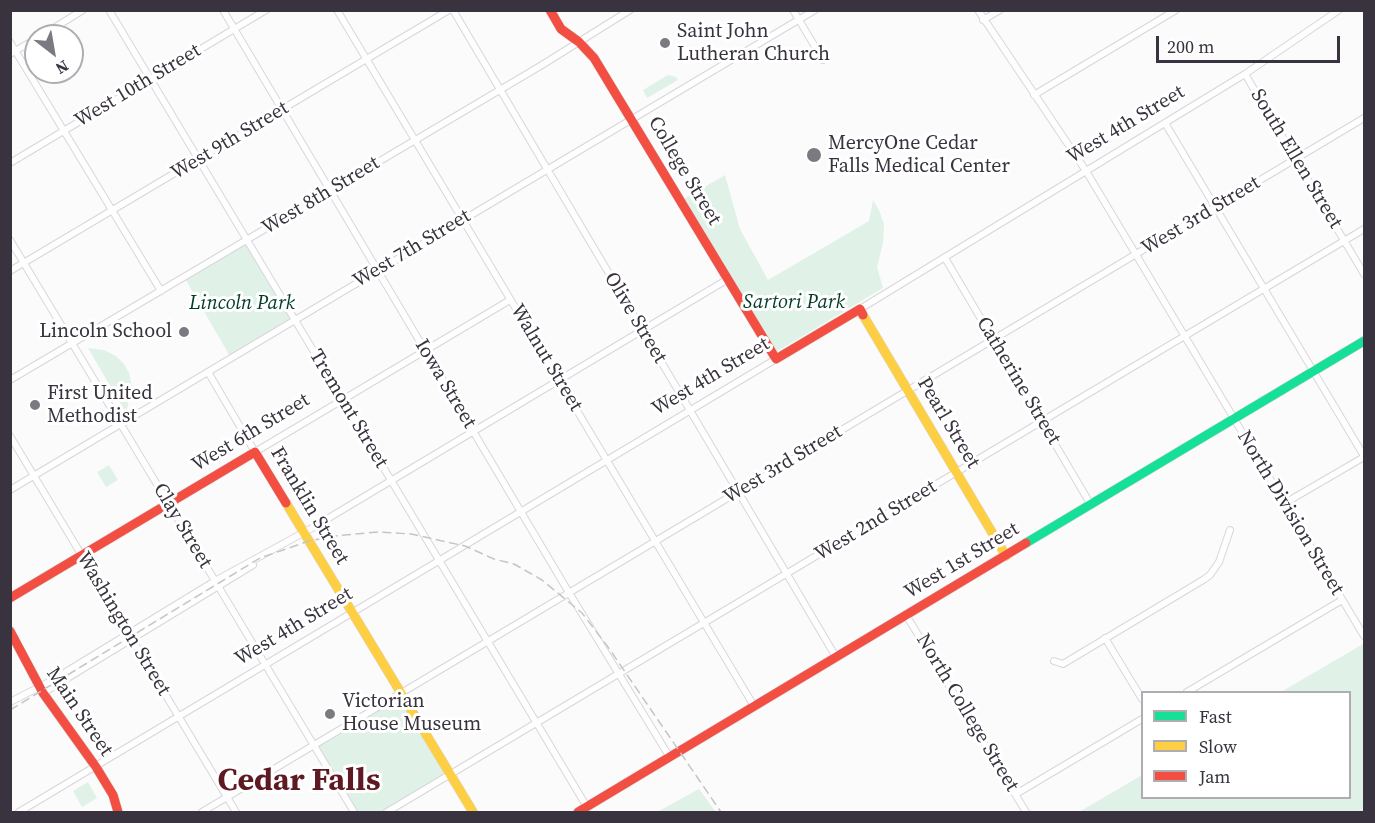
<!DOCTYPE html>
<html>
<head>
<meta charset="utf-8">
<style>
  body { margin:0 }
  #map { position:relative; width:1375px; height:823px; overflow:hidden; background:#fbfbfb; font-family:"Source Serif 4",serif }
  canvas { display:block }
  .frame { position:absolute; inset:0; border:12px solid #38333e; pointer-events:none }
  .legend { position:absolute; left:1141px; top:691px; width:210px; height:108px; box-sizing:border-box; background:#fff; border:2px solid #afadb2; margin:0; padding:8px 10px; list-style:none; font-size:18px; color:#38333e }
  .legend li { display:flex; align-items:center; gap:12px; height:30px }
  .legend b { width:30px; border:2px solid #afadb2 }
  .north { position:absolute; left:24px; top:24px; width:60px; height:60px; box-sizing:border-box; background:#fff; border:2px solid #afadb2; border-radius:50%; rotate:149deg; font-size:16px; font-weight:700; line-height:24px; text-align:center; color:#38333e }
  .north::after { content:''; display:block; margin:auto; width:21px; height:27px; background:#7c7980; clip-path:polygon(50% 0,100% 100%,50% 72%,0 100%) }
  .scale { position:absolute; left:1156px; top:36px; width:184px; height:27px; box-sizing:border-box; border:3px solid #38333e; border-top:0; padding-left:8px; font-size:18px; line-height:21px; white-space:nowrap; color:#38333e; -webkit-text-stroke:4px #fff; paint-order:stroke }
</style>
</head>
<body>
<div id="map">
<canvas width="1375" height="823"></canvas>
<div class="frame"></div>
<ul class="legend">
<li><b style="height:8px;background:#16e098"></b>Fast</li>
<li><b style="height:8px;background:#ffcf43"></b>Slow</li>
<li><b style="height:8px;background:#f24e42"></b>Jam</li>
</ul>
<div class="north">N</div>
<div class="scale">200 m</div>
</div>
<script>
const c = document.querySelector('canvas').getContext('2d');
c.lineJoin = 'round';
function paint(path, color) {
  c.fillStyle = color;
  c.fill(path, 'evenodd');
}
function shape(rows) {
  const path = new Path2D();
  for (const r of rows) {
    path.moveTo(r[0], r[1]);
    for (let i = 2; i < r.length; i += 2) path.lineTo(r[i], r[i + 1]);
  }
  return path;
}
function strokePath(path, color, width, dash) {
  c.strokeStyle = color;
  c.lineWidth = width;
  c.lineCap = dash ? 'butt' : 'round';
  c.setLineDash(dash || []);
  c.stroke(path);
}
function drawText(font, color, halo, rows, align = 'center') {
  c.font = font + ' "Source Serif 4",serif';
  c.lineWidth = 6;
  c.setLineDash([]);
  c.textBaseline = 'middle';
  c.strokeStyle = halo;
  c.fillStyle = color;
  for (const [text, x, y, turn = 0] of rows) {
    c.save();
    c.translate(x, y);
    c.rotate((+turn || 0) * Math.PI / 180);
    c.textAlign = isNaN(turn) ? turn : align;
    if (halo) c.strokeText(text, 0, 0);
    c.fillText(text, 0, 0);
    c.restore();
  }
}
paint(shape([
  [668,75,676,77,678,80,647,98,643,90],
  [725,175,740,229,768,280,869,221,873,200,879,210,884,224,883,243,877,267,883,288,776,352,684,199],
  [246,240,294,320,231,358,184,277],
  [88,348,104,350,116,356,124,364,129,373,132,387,126,413],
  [109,465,118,480,106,487,97,472],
  [1363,644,1364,812,1079,812,1142,775,1142,798,1350,798,1350,692,1281,692],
  [401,694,450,775,387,812,354,812,314,746],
  [88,782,97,798,82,807,73,791],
  [699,789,716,812,657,812]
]), '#e0f2e7');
const street = shape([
  [109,10,587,807],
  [223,10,565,586,669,756],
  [337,10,754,706],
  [453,10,836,657],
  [793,10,823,60],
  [978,10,1086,171,1364,636],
  [983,20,1000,10],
  [41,36,83,10],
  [10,42,161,291],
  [10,54,36,39],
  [1245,74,1364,274],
  [1034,95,1176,10],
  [1165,123,1364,456],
  [10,163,266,10],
  [10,240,354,812],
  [945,258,1091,505],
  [10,271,449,10],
  [860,309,1245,74,1339,10],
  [208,372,255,452,510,300],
  [10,380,542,65,630,10],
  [10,436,236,812],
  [10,490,815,10],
  [1285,503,1364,457],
  [906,615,1026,812],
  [1105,638,1142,699],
  [1054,661,1063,664,1203,580,1210,575,1219,562,1230,530],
  [1187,692,1342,600],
  [43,693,253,565],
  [10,702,51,681,215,581,312,528,728,279],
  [1016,794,1142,719],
  [19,812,776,359],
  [202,812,1364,118],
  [387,812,1364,229]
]);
const fast = shape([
  [1026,543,1364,341]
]);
const slow = shape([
  [863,315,1006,556],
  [286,503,473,812]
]);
const jam = shape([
  [550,10,561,29,579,42,594,58,776,359,860,309,863,315],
  [10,598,255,452,286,503],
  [10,631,43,693,96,767,113,795,118,812],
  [578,812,1026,543]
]);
strokePath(street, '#d8d6db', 8);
strokePath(fast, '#d8d6db', 10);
strokePath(slow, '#d8d6db', 10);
strokePath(jam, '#d8d6db', 10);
strokePath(street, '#fefefe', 6);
strokePath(fast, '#16e098', 9);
strokePath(slow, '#ffcf43', 9);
strokePath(jam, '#f24e42', 9);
strokePath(shape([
  [10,710,260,558,309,541,334,536,378,532,411,534,465,546,494,559,514,564,542,580,582,613,608,647,721,812]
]), '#c5c5c5', 1.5, [9, 4.5]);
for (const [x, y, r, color] of [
  [665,43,6,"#7c7980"],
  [814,155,8,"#7c7980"],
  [184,332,6,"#7c7980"],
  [35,405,6,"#7c7980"],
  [330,714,6,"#7c7980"]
]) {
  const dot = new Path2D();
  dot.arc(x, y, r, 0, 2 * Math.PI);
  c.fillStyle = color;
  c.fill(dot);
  strokePath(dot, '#fff', 2);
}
drawText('20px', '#38333e', '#fff', [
  ["Saint John",677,32],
  ["Lutheran Church",677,55],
  ["MercyOne Cedar",828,144],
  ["Falls Medical Center",828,167],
  ["Lincoln School",172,332,"right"],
  ["First United",47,394],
  ["Methodist",47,417],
  ["Victorian",342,702],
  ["House Museum",342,725]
], 'left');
drawText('20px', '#38333e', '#fff', [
  ["West 10th Street",138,86,-31],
  ["West 4th Street",1126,125,-31],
  ["West 9th Street",230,141,-31],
  ["South Ellen Street",1296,159,59],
  ["College Street",684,171,59],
  ["West 8th Street",321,196,-31],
  ["West 3rd Street",1201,216,-31],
  ["West 7th Street",412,249,-31],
  ["Olive Street",635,318,59],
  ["Walnut Street",546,358,59],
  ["West 4th Street",711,377,-31],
  ["Catherine Street",1018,381,59],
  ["Iowa Street",445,384,59],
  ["Tremont Street",348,409,59],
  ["Pearl Street",948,423,59],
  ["West 6th Street",251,433,-31],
  ["West 3rd Street",783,465,-31],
  ["Franklin Street",309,506,59],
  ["North Division Street",1290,513,59],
  ["West 2nd Street",876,521,-31],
  ["Clay Street",182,526,59],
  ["West 1st Street",962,561,-31],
  ["Washington Street",123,624,59],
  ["West 4th Street",294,627,-31],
  ["Main Street",79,712,56],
  ["North College Street",967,713,59]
]);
drawText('italic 20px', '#003b24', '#fff', [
  ["Sartori Park",794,303],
  ["Lincoln Park",242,304]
]);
drawText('bold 32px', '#5e1922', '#fff', [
  ["Cedar Falls",299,782]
]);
</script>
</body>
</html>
